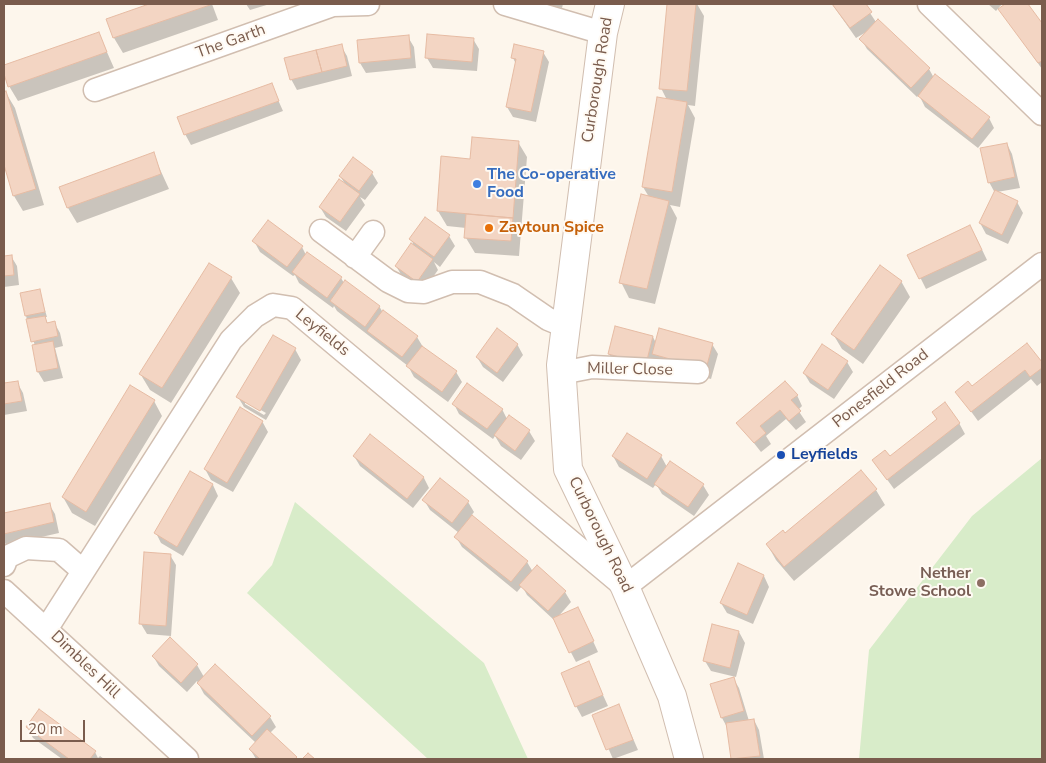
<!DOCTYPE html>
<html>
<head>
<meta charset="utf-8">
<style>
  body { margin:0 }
  #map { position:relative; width:1046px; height:763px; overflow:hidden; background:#fdf6ec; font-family:"Nunito Sans",sans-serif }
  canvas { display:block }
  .frame { position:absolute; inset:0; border:5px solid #7a5c4d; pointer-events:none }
  .scale { position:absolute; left:20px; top:720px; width:65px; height:22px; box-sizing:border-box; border:2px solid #7a5c4d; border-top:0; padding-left:6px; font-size:15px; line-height:18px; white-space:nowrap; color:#7a5c4d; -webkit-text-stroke:4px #fffaf3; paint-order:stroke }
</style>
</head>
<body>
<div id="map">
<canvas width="1046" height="763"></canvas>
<div class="frame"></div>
<div class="scale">20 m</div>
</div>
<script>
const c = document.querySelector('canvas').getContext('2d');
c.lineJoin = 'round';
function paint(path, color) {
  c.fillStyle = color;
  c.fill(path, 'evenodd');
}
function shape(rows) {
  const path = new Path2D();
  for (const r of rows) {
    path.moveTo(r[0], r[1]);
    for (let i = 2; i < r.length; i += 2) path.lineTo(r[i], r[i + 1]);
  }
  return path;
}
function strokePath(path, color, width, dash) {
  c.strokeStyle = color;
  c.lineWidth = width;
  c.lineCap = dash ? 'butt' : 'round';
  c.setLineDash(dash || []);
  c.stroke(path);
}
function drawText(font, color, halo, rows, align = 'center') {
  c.font = font + ' "Nunito Sans",sans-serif';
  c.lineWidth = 4;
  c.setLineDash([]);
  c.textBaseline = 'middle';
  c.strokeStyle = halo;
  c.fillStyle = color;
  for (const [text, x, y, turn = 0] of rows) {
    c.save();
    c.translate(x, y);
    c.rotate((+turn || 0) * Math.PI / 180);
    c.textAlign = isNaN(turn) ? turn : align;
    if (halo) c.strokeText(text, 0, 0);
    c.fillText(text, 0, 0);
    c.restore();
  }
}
paint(shape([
  [1042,458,1042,759,859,759,869,650,972,516],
  [295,502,484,663,528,759,428,759,247,593,272,565]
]), '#d8ecc9');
paint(shape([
  [153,4,212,4,218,20,123,53,114,38,108,19],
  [246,4,270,4,250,10],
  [544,4,563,4,562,8],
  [669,4,697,4,704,16,695,106,688,105,695,118,680,207,670,205,677,218,655,304,629,298,621,282,649,197,643,187,667,100,661,88],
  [832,4,864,4,876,22,929,69,934,78,989,118,994,128,978,148,925,107,919,95,917,97,867,49,861,39,868,31,856,38],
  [988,4,1002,4,996,11],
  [1007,4,1026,4,1042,26,1042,69,1000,10],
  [99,34,114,68,18,101,9,86,4,66],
  [408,37,414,47,416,68,366,73,360,63],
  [473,39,479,49,477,71,433,68,427,58],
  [341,46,347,56,352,76,297,90,291,79],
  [543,52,549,62,536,122,513,117,507,107,516,64,513,58],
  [271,84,283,111,191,145,185,134],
  [4,93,6,93,15,108,44,205,23,211,14,196,4,161],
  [518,142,527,157,519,256,475,253,466,238,466,228,447,226,438,211,472,160],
  [1007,144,1012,154,1020,188,997,192,1017,202,1023,213,1008,244,986,234,980,223,995,193,989,182],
  [153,154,169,189,77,223,68,208],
  [372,173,378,183,365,200,360,197,365,205,346,231,326,217,320,207,345,184,340,176],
  [449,236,455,246,440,267,434,262,438,270,423,291,402,276,396,266,413,243,410,239],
  [976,237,987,260,926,289,909,255],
  [254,241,302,247,306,255,308,253,341,278,344,283,379,306,382,311,417,337,423,347,456,372,462,382,448,402,414,377,408,366,337,311,334,306,333,308,299,283,295,275,293,276,260,252],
  [11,256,17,266,19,285,4,287,4,257],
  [231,278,240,293,171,403,150,390,141,375],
  [901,281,910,297,863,364,842,349,833,334],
  [39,290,47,317,45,317,48,324,54,322,60,333,63,346,55,348,63,378,44,382,38,372,35,346,26,316],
  [653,337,656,343,712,344,718,354,711,379,659,364,656,358,652,374,615,364,609,354],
  [517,344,523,355,503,382,483,367,477,357],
  [1027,344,1042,364,1042,382,1037,386,1031,379,978,421,957,392,971,388],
  [295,349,301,360,266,420,244,407,238,397],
  [245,401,266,413,264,415,245,404],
  [847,362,853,372,834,399,810,383,804,373],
  [17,382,23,393,27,411,4,415,4,385],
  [797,395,802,406,798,410,806,422,796,430,786,419,766,436,771,444,761,452,738,423],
  [154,401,162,416,95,526,72,513,63,497],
  [454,404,502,409,507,419,509,417,529,431,535,441,521,460,501,446,495,436,493,439,459,414],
  [262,421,268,432,233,492,211,480,205,469],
  [959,423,965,434,894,489,873,460,890,457],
  [370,436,424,478,429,488,413,508,360,466,354,456],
  [613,456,661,456,667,467,703,485,709,495,694,516,662,494,656,484,653,488,619,467],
  [191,473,213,485,218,496,183,556,161,543,156,533],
  [440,479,468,502,474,512,471,516,527,562,533,572,565,592,571,602,557,618,583,619,598,652,576,662,554,620,527,595,522,586,517,592,462,547,456,537,459,533,430,510,424,500],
  [876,490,885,505,794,581,776,560,767,544],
  [49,504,55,514,59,533,6,545,4,541,4,514],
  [170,555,176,565,171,636,147,634,141,624],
  [738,565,764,576,769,587,753,624,727,613,721,603],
  [739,632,745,643,736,677,711,671,705,661],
  [153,656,197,665,204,677,270,717,276,727,270,733,297,759,256,759,250,749,256,743,204,694,197,681,187,692,159,666],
  [588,662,608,706,582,717,576,706],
  [733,678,739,688,749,721,754,720,759,730,764,759,733,759,728,729,722,718,712,685],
  [619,706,638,750,613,759,594,716],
  [27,727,95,752,98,758,100,756,104,759,62,759,33,738]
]), '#0003');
const building = shape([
  [149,4,210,4,210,5,113,38,106,19,149,4],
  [667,4,696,4,687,91,659,89,667,4],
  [832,4,866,4,872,12,850,28,832,4],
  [1005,4,1028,4,1042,23,1042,61,1038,63,998,9,1005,4],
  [878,19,930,68,911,88,859,39,878,19],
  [99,32,107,52,8,87,4,74,4,65,99,32],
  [427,34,474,38,472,62,425,58,427,34],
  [409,35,411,58,359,63,357,40,409,35],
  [342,44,347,66,322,72,316,50,342,44],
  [514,44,544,51,531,112,506,107,516,59,511,58,514,44],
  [316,50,322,72,290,80,284,58,316,50],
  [935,74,990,117,972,139,918,96,935,74],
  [272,83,279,101,184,135,177,117,272,83],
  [6,91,36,189,13,196,4,165,4,92,6,91],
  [657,97,687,102,672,192,642,187,657,97],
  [472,137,519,141,513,218,437,211,441,156,470,159,472,137],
  [1007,143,1015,177,988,183,980,148,1007,143],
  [154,152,161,174,67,208,59,187,154,152],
  [353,157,373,172,359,191,339,176,353,157],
  [339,179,360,194,340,222,319,207,339,179],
  [995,190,1018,201,1002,235,979,223,995,190],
  [641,194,669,201,647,289,619,283,641,194],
  [466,214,513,218,511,241,464,238,466,214],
  [425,217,450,235,434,257,409,239,425,217],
  [268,220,303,246,287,267,252,241,268,220],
  [970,225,982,250,919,279,907,255,970,225],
  [411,243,433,259,417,282,395,266,411,243],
  [307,252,342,277,327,298,292,272,307,252],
  [12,255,14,275,4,276,4,256,12,255],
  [209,263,232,277,162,388,139,374,209,263],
  [880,265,902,281,854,350,831,334,880,265],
  [345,280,380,306,365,327,330,301,345,280],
  [40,289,45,312,25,316,20,293,40,289],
  [383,310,418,336,402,357,367,331,383,310],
  [45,316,47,323,55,321,58,336,31,342,26,319,45,316],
  [615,326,653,336,646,364,608,354,615,326],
  [497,328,518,344,497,373,476,357,497,328],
  [659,328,713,343,706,369,652,354,659,328],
  [273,335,296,348,260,411,236,397,273,335],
  [53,341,58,368,37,372,32,345,53,341],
  [1027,343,1042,362,1042,368,1030,377,1025,370,971,412,955,392,968,381,972,386,1027,343],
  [822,344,848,361,828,390,803,373,822,344],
  [422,346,457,371,442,392,406,366,422,346],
  [18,381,22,401,4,404,4,383,18,381],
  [785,381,798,395,791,400,801,411,789,421,780,410,760,426,766,433,754,443,736,423,785,381],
  [467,383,503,409,487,429,452,404,467,383],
  [130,385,155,400,86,512,62,497,130,385],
  [945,402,960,423,887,480,872,460,885,450,890,456,937,419,932,412,945,402],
  [240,407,263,421,227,483,204,469,240,407],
  [509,415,530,430,515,451,494,435,509,415],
  [627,433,662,455,647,479,612,456,627,433],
  [370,434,424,477,407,499,353,456,370,434],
  [670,461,704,484,688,507,654,484,670,461],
  [861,470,877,489,784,567,766,544,783,530,785,533,861,470],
  [190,471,213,484,177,547,154,533,190,471],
  [440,478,469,501,452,523,422,500,440,478],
  [50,503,54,522,4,534,4,513,50,503],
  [472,515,528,561,511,582,454,537,472,515],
  [144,552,171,554,166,626,139,624,144,552],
  [738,563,764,575,747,615,720,603,738,563],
  [537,565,566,591,548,611,519,585,537,565],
  [578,607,594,641,569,653,553,618,578,607],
  [712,624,739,631,730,668,703,661,712,624],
  [170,637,198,664,181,683,152,656,170,637],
  [589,661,603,695,575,707,561,673,589,661],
  [215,664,271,716,252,736,197,683,215,664],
  [734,677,744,711,721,718,710,684,734,677],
  [619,704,633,740,606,750,592,715,619,704],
  [39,709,96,751,90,759,69,759,26,727,39,709],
  [754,719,760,756,731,759,726,723,754,719],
  [267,729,297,757,295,759,260,759,249,749,267,729],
  [308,753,315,759,302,759,308,753]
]);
paint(building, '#f3d5c3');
strokePath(building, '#e6bba3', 1);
const minor = shape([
  [505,4,603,33],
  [929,4,1042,114],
  [95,90,333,5,368,4],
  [321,231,388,281,408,291,424,292,452,282,480,282,513,295,548,319,565,326],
  [355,257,373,232],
  [561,373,592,367,698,372],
  [4,565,7,557,26,548,59,550,83,571],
  [4,591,187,759],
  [47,628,231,340,255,316,273,305,292,308,625,587,1042,264]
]);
const tertiary = shape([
  [610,4,603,33,561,365,568,469,625,587,672,696,689,759]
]);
strokePath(minor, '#d1beb0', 25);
strokePath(tertiary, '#d1beb0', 30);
strokePath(minor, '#fff', 22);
strokePath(tertiary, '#fff', 28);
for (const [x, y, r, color] of [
  [477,184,5,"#3f7fe0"],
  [489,228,5,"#e8710a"],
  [781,455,5,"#1a4fb4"],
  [981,583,5,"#8d6e63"]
]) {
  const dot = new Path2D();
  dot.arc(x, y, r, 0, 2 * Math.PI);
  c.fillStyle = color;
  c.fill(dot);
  strokePath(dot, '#fffaf3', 2);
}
drawText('16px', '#7a5c4d', '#fffaf3', [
  ["The Garth",231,42,-20],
  ["Curborough Road",598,80,-81],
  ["Leyfields",322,333,39],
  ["Miller Close",630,370,1],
  ["Ponesfield Road",881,389,-38],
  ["Curborough Road",600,535,64],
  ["Dimbles Hill",85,665,44]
]);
drawText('bold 16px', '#366cbe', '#fffaf3', [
  ["The Co-operative",487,175],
  ["Food",487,193]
], 'left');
drawText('bold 16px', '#c56008', '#fffaf3', [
  ["Zaytoun Spice",499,228]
], 'left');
drawText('bold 16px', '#164399', '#fffaf3', [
  ["Leyfields",791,455]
], 'left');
drawText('bold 16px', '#785e54', '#fffaf3', [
  ["Nether",971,574],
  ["Stowe School",971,592]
], 'right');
</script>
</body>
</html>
